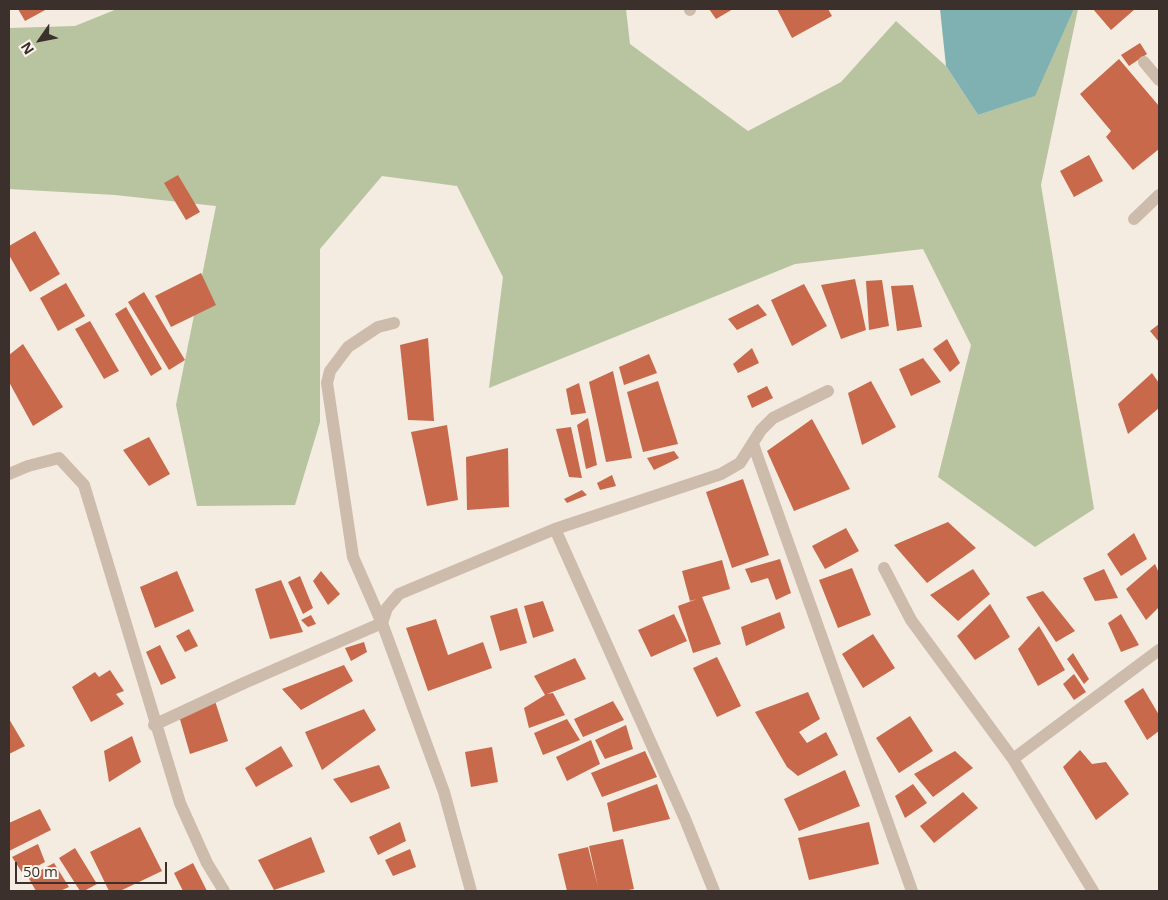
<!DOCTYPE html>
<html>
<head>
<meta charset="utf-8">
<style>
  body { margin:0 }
  #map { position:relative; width:1168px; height:900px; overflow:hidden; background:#f4ebe1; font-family:"Open Sans",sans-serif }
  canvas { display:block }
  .frame { position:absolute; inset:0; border:10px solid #3b302b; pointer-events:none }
  .north { position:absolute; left:15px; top:15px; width:50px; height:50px; -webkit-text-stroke:4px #fbf5ee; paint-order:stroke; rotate:237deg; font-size:14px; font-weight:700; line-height:20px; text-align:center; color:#3b302b }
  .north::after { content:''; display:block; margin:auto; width:18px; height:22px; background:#3b302b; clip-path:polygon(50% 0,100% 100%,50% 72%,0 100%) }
  .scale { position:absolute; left:15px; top:862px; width:152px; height:22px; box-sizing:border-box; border:2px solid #3b302b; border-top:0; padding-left:6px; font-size:15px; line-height:18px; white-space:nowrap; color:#3b302b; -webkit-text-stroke:4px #fbf5ee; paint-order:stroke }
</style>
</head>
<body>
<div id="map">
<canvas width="1168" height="900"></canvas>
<div class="frame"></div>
<div class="north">N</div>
<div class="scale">50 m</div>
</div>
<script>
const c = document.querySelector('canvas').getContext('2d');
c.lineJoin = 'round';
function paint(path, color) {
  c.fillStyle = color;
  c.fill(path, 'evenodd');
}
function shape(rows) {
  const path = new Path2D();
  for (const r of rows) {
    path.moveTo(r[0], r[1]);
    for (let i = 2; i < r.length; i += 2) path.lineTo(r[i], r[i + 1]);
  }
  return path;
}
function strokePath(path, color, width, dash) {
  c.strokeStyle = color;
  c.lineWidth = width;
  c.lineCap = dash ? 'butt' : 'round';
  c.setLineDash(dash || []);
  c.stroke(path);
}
paint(shape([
  [117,9,626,9,630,44,748,131,841,82,896,21,946,66,978,115,1034,96,1074,9,1078,9,1041,185,1094,509,1035,547,938,477,971,345,923,249,795,264,489,388,503,277,457,186,382,176,320,249,320,422,295,505,197,506,176,405,216,206,115,195,9,189,9,28,75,26]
]), '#b8c4a0');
paint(shape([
  [940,9,1074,9,1035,96,978,115,946,66]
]), '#7fb0b2');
paint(shape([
  [18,9,47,9,25,21],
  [709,9,733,9,716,19],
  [777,9,828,9,832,16,792,38],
  [1093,9,1135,9,1111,30],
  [1140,43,1147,54,1129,66,1121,55],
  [1119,59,1159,106,1159,149,1133,170,1106,137,1111,131,1080,94],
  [1089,155,1103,181,1074,197,1060,171],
  [178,175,200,212,186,220,164,183],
  [35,231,60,274,30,292,9,255,9,246],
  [201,273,216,305,171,327,155,296],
  [855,279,866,330,841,339,821,285],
  [882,280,889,326,869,330,866,281],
  [66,283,85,316,58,331,40,298],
  [804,284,827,326,792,346,771,300],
  [913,285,922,327,897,331,891,286],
  [144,292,185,360,169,370,128,302],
  [758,304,767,315,737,330,728,319],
  [126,307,162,369,151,376,115,314],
  [90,321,119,371,104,379,75,329],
  [1159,324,1159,342,1150,331],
  [428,338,434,421,408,420,400,345],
  [947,339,960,363,950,372,933,349],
  [23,344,63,407,33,426,9,382,9,355],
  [752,348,759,363,738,373,733,364],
  [649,354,657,373,624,385,619,367],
  [923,358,941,382,911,396,899,369],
  [613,371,632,458,606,462,589,382],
  [1152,373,1159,383,1159,408,1128,434,1118,404],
  [658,381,678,444,643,452,627,392],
  [871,381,896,427,862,445,848,393],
  [579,383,586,413,571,415,566,389],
  [767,386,773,398,752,408,747,396],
  [588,418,597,465,586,469,577,425],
  [812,419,850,489,794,511,767,451],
  [447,425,458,500,427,506,411,432],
  [571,427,582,478,569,477,556,429],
  [149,437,170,474,149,486,123,450],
  [508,448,509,507,467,510,466,457],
  [674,451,679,458,654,470,647,458],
  [612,475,616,486,600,490,597,483],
  [743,479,769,555,732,568,706,492],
  [582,490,587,495,567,503,564,499],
  [948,522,976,548,927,583,894,545],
  [846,528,859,551,825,569,812,546],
  [1134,533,1147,559,1121,576,1107,554],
  [780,559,791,593,776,600,768,578,751,583,745,569],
  [722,560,730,589,702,597,721,644,693,653,678,606,697,599,690,601,682,571],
  [1155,564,1159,573,1159,607,1146,620,1126,589],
  [852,568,871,615,838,628,819,580],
  [973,569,990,594,958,621,930,595],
  [1104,569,1118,598,1095,601,1083,578],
  [177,571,194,611,155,628,140,587],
  [321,571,340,594,328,605,313,581],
  [300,576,313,608,303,614,288,582],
  [281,580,303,632,270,639,255,589],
  [1043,591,1075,631,1056,642,1026,597],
  [543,601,554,631,533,638,524,606],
  [990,604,1010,637,975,660,957,636],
  [517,608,527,643,500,651,490,616],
  [780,612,785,628,746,646,741,627],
  [674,614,687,641,651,657,638,630],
  [1121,614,1139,645,1121,652,1108,623],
  [311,615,316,624,308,627,301,620],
  [436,619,448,655,483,642,492,668,428,691,406,628],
  [1039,626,1065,670,1038,686,1018,649],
  [189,629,198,646,185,652,176,636],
  [873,634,895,668,863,688,842,654],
  [364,642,367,652,351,661,345,648],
  [160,645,176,678,161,685,146,652],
  [1073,653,1089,679,1084,684,1067,659],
  [717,657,741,706,717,717,693,668],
  [575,658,586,679,547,694,553,693,565,715,529,728,524,708,545,695,534,676],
  [344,665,353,681,301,710,282,689],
  [110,670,124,691,116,694,124,704,91,722,72,687,95,672,99,677],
  [1074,674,1086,692,1074,700,1063,684],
  [1143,688,1159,715,1159,731,1147,740,1124,701],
  [808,692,820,719,799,732,807,743,826,732,838,755,798,776,787,767,755,712],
  [215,701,228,741,190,754,179,716],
  [613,701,624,720,583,737,574,719],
  [364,709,376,730,322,770,305,732],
  [910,716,933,751,899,773,876,738],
  [9,719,25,746,9,754],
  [567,719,580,740,543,755,534,733],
  [626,725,633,749,605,759,595,740],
  [132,736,141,762,109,782,104,751],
  [591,740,600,764,567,781,556,757],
  [281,746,293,766,256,787,245,768],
  [492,747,498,782,471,787,465,752],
  [1080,750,1092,764,1106,762,1129,794,1096,820,1063,767],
  [645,751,657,777,602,797,591,773],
  [955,751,973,768,933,797,914,774],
  [379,765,390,788,351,803,333,779],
  [845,770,860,806,799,831,784,799],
  [657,784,670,819,613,832,607,803],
  [913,784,927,803,905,818,895,796],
  [963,792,978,808,934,843,920,826],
  [40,809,51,830,9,851,9,823],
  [400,822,406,841,378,855,369,837],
  [869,822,879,864,809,880,798,838],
  [140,827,162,871,120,891,109,891,90,852],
  [311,837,325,872,274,890,258,860],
  [623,839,634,889,623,891,567,891,558,854,588,847,598,887,589,846],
  [38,844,45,862,23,874,12,857],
  [75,848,97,884,84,891,80,891,59,858],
  [410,849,416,867,393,876,385,860],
  [54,863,69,887,60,891,36,891,28,877],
  [193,863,207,891,183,891,174,873]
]), '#c8694b');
strokePath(shape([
  [690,9,690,10],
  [1144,62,1159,80],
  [1134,219,1159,195],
  [394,323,378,327,348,347,330,371,327,383,353,557,382,623,444,792,471,891],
  [753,444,912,891],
  [9,474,28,466,59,458,84,485,180,803,207,863,224,891],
  [555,529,685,819,714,891],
  [884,568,911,620,1013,759,1093,891],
  [154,725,244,683,382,623,387,608,399,594,555,529,721,474,740,463,761,430,773,418,828,391],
  [1013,759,1159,650]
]), '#cdbbac', 12);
</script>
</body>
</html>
